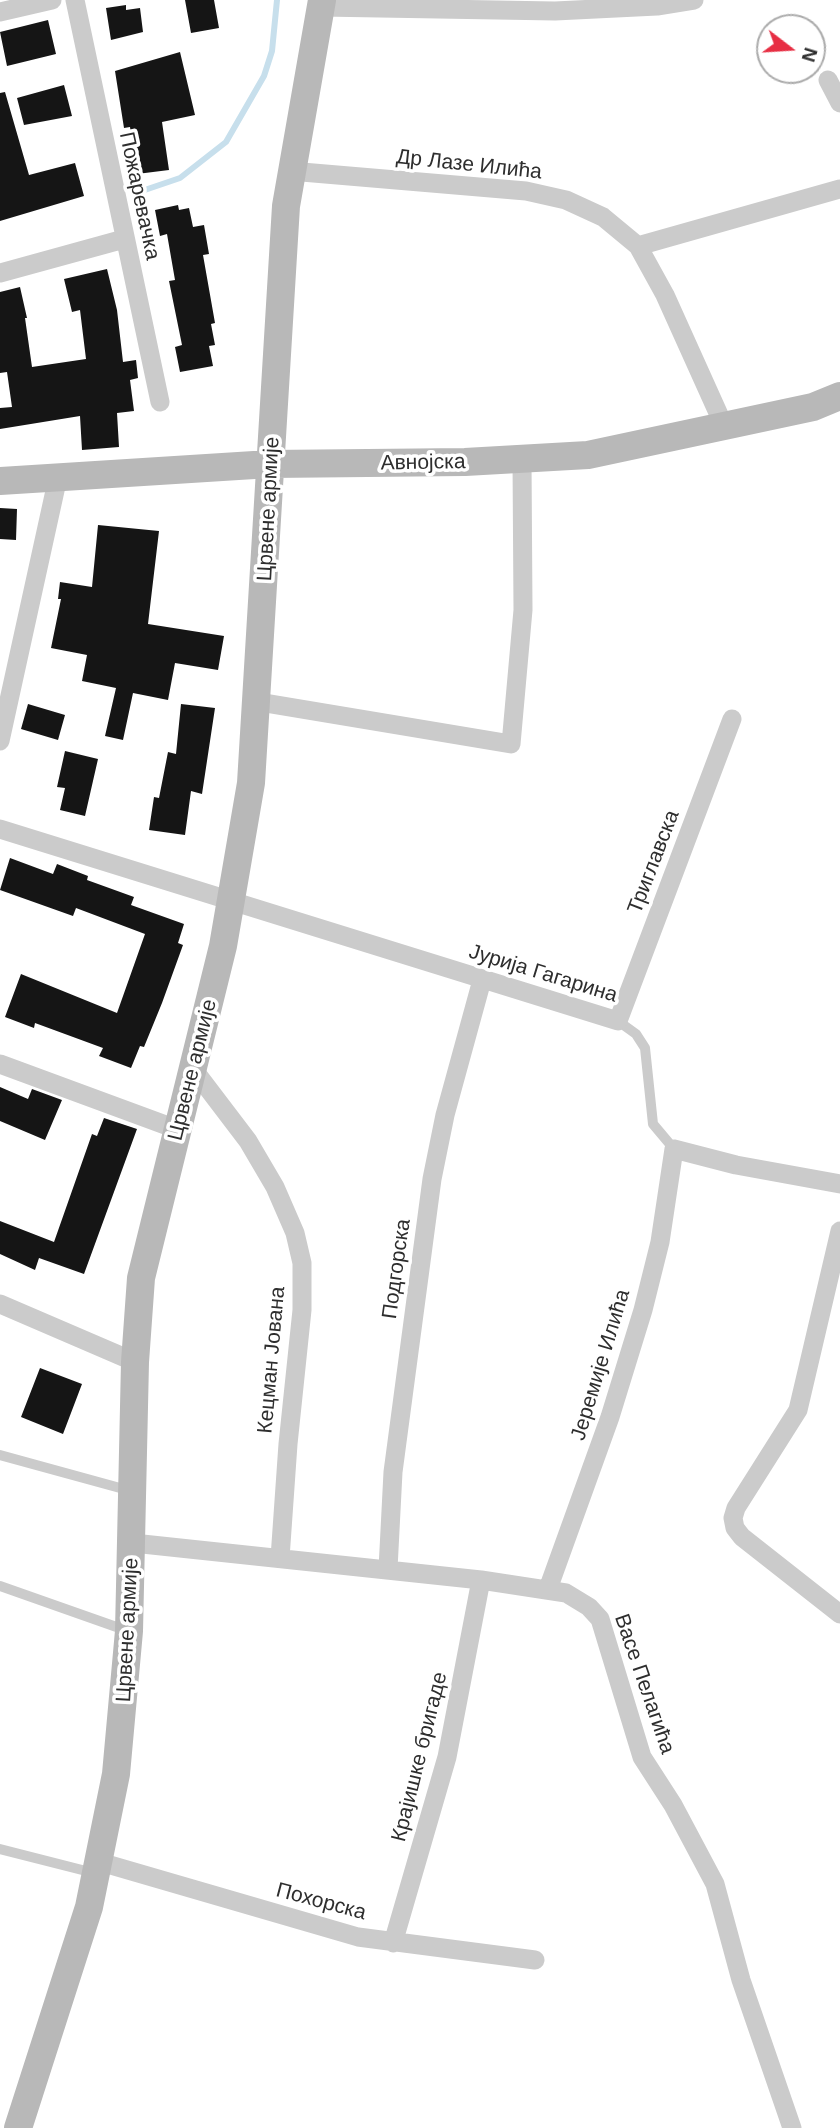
<!DOCTYPE html>
<html>
<head>
<meta charset="utf-8">
<style>
  body { margin:0 }
  #map { position:relative; width:840px; height:2128px; overflow:hidden; background:#fff; font-family:Helvetica,sans-serif }
  canvas { display:block }
  .north { position:absolute; left:756px; top:14px; width:70px; height:70px; box-sizing:border-box; background:#fff; border:2px solid #ababab; border-radius:50%; rotate:107deg; font-size:19px; font-weight:700; line-height:28px; text-align:center; color:#2e2e2e }
  .north::after { content:''; display:block; margin:auto; width:24px; height:32px; background:#e72e43; clip-path:polygon(50% 0,100% 100%,50% 72%,0 100%) }
</style>
</head>
<body>
<div id="map">
<canvas width="840" height="2128"></canvas>
<div class="north">N</div>
</div>
<script>
const c = document.querySelector('canvas').getContext('2d');
c.lineJoin = 'round';
function shape(rows) {
  const path = new Path2D();
  for (const r of rows) {
    path.moveTo(r[0], r[1]);
    for (let i = 2; i < r.length; i += 2) path.lineTo(r[i], r[i + 1]);
  }
  return path;
}
function strokePath(path, color, width, dash) {
  c.strokeStyle = color;
  c.lineWidth = width;
  c.lineCap = dash ? 'butt' : 'round';
  c.setLineDash(dash || []);
  c.stroke(path);
}
function paint(path, color) {
  c.fillStyle = color;
  c.fill(path, 'evenodd');
}
function drawText(font, color, halo, rows, align = 'center') {
  c.font = font + ' Helvetica,sans-serif';
  c.lineWidth = 7;
  c.setLineDash([]);
  c.textBaseline = 'middle';
  c.strokeStyle = halo;
  c.fillStyle = color;
  for (const [text, x, y, turn = 0] of rows) {
    c.save();
    c.translate(x, y);
    c.rotate((+turn || 0) * Math.PI / 180);
    c.textAlign = isNaN(turn) ? turn : align;
    if (halo) c.strokeText(text, 0, 0);
    c.fillText(text, 0, 0);
    c.restore();
  }
}
strokePath(shape([
  [133,194,180,178,226,142,264,76,272,51,277,0]
]), '#c7dfec', 6);
paint(shape([
  [185,0,214,0,219,28,191,33],
  [126,5,126,10,140,8,143,32,111,40,106,8],
  [48,20,56,54,7,66,0,32],
  [180,52,195,115,162,122,169,170,137,174,130,127,124,128,115,71],
  [64,85,72,116,24,125,17,98],
  [5,92,29,175,75,163,84,196,0,221,0,93],
  [178,205,179,210,189,208,193,227,204,225,209,254,203,255,215,323,211,324,215,345,209,346,213,366,180,372,175,347,182,345,169,281,175,280,167,234,160,236,155,210],
  [107,269,117,310,123,362,136,360,138,378,130,380,134,411,117,413,119,447,82,450,80,416,0,429,0,408,12,407,7,372,0,373,0,292,20,287,27,318,25,318,32,367,86,359,80,310,72,312,64,279],
  [0,508,17,509,16,540,0,539],
  [98,525,159,531,148,624,224,636,218,670,175,663,168,700,133,693,123,740,105,736,116,688,82,681,87,655,51,648,61,599,58,599,60,582,92,587],
  [28,704,65,715,58,740,21,729],
  [181,704,215,708,202,794,191,791,185,835,149,830,154,797,159,798,168,752,176,754],
  [65,751,98,759,85,816,60,810,65,788,57,787],
  [10,858,53,874,57,864,88,876,87,880,134,897,131,905,184,924,178,943,183,945,162,1003,144,1047,140,1046,131,1068,99,1056,103,1048,35,1023,34,1028,5,1017,21,974,117,1013,145,934,76,908,73,916,0,890],
  [0,1087,28,1099,32,1089,62,1100,45,1140,0,1121],
  [104,1118,137,1129,84,1274,39,1258,35,1270,0,1254,0,1221,54,1242,92,1134,97,1136],
  [40,1368,82,1384,63,1434,21,1417]
]), '#151515');
strokePath(shape([
  [618,1021,636,1034,645,1048,653,1124,674,1149],
  [0,1455,131,1491],
  [0,1586,125,1630],
  [0,1849,94,1873]
]), '#cbcbcb', 10);
strokePath(shape([
  [75,0,160,402],
  [321,7,555,11,657,6,694,0],
  [0,12,52,0],
  [828,80,840,103],
  [290,171,526,191,566,200,603,217,638,246,665,295,724,426],
  [638,246,840,189],
  [0,273,124,239],
  [259,702,511,744,523,610,522,460],
  [0,741,58,477],
  [0,829,618,1021,732,719],
  [0,1064,179,1130],
  [194,1070,248,1141,275,1187,295,1233,302,1263,302,1310,288,1444,280,1558],
  [840,1231,798,1410,736,1508,733,1518,735,1528,742,1537,840,1614],
  [0,1304,135,1362],
  [133,1543,481,1580,566,1593,589,1607,600,1619,642,1757,673,1805,715,1884,741,1980,792,2128],
  [388,1569,393,1472,432,1179,445,1115,482,980],
  [548,1589,610,1417,643,1310,660,1242,674,1149,736,1165,840,1184],
  [100,1862,358,1937,535,1960],
  [393,1943,447,1757,481,1580]
]), '#cbcbcb', 19);
strokePath(shape([
  [0,481,270,464,465,462,588,455,813,407,840,396],
  [18,2128,89,1907,116,1774,129,1631,135,1362,141,1278,223,946,251,783,286,206,322,0]
]), '#b8b8b8', 28);
drawText('21px', '#2e2e2e', '#fff', [
  ["Др Лазе Илића",469,165,6],
  ["Пожаревачка",139,196,78],
  ["Авнојска",423,463,-1],
  ["Црвене армије",269,509,-87],
  ["Триглавска",654,862,-69],
  ["Јурија Гагарина",543,974,17],
  ["Црвене армије",193,1070,-76],
  ["Подгорска",397,1269,-82],
  ["Кецман Јована",272,1360,-85],
  ["Јеремије Илића",601,1365,-73],
  ["Црвене армије",128,1630,-87],
  ["Васе Пелагића",644,1684,71],
  ["Крајишке бригаде",420,1757,-76],
  ["Похорска",321,1902,15]
]);
</script>
</body>
</html>
